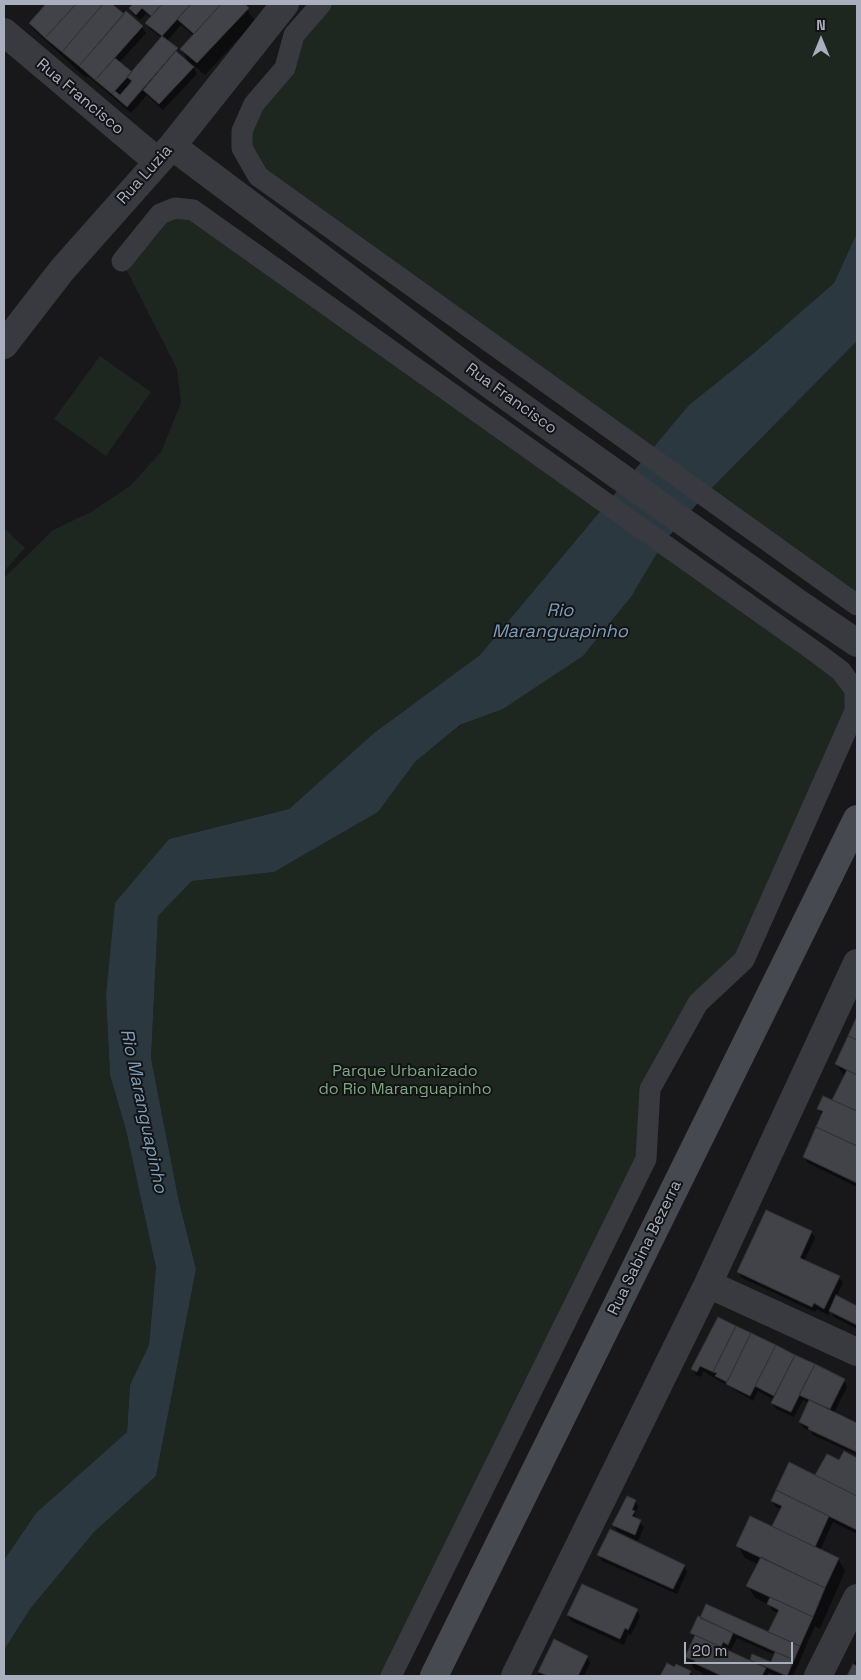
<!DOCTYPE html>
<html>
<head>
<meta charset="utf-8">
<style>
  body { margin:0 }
  #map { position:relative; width:861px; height:1680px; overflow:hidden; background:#18181b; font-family:"Space Grotesk",sans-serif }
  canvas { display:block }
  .frame { position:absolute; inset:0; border:5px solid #a9afbc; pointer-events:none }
  .north { position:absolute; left:796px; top:15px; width:50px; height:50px; -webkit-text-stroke:4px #131316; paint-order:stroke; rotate:0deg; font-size:14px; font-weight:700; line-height:20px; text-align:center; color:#a9afbc }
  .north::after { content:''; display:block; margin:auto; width:18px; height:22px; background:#a9afbc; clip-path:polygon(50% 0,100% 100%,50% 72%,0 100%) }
  .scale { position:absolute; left:684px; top:1642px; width:109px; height:22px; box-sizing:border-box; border:2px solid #a9afbc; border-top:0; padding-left:6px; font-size:15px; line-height:18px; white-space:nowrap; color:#a9afbc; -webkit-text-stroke:4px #131316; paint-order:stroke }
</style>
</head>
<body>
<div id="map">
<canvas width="861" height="1680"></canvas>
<div class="frame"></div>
<div class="north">N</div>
<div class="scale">20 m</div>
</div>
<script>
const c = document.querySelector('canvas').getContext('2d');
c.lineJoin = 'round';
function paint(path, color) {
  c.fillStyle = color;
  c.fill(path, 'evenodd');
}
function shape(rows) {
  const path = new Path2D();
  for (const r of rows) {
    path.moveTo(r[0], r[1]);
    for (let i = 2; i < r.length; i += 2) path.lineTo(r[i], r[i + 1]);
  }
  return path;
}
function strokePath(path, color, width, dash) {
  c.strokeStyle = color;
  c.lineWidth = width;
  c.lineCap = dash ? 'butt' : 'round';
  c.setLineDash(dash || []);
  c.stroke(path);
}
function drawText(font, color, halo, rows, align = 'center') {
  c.font = font + ' "Space Grotesk",sans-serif';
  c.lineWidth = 4;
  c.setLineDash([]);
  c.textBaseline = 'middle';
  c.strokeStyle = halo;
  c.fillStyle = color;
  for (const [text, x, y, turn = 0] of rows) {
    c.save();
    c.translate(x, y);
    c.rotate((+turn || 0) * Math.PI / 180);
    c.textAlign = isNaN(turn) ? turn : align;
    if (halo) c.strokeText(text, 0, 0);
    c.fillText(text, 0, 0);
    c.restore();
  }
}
paint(shape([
  [321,4,857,4,857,233,834,283,755,352,689,405,648,456,258,176,242,148,254,104],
  [175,208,607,503,480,655,374,733,289,809,169,839,106,996,110,1075,126,1130,156,1269,149,1345,130,1385,127,1432,36,1513,4,1560,4,578,53,530,91,512,130,486,161,452,181,403,177,369,122,261],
  [857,341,857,605,704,496],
  [100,356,151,392,106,456,54,419],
  [4,528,25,548,4,571],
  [663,543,855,690,744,960,698,1003,650,1089,646,1159,391,1676,4,1676,4,1650,30,1609,94,1532,156,1476,196,1269,179,1202,151,1058,158,916,192,881,274,872,378,812,415,762,461,725,503,709,583,656,631,597]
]), '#1d261f');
paint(shape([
  [857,233,857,341,704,496,663,543,631,597,583,656,503,709,460,725,415,762,378,812,274,872,192,881,158,916,151,1058,179,1202,196,1269,156,1476,94,1532,30,1609,4,1650,4,1560,36,1513,127,1432,130,1385,149,1345,156,1268,126,1130,110,1075,106,996,115,903,169,839,289,809,374,733,480,655,689,405,755,352,834,283]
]), '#2c3840');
paint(shape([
  [48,4,112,4,123,15,142,27,146,33,119,63,132,74,162,38,150,29,147,23,151,18,146,14,140,20,134,15,130,9,133,5,132,4,243,4,255,21,205,75,192,64,197,74,163,110,147,95,131,113,88,76,86,78,34,30,30,24],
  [181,25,194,36,181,49,190,64,167,41],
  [857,1019,857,1187,808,1163,804,1157,822,1116,819,1109,833,1102,845,1077,836,1064],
  [767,1212,811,1232,815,1238,804,1261,839,1277,843,1283,837,1296,857,1307,857,1329,834,1317,830,1311,828,1315,817,1309,815,1312,742,1278,738,1271],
  [718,1319,844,1380,847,1387,834,1413,857,1424,857,1450,810,1428,810,1431,804,1428,800,1422,809,1403,803,1400,794,1417,776,1409,772,1403,774,1400,758,1391,753,1401,703,1371,701,1377,696,1375,693,1369],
  [811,1431,857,1453,857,1455,813,1435],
  [845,1453,857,1459,857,1534,833,1522,820,1550,838,1559,845,1571,820,1629,815,1626,793,1676,777,1676,767,1672,769,1676,703,1676,701,1672,694,1669,687,1656,695,1639,691,1633,707,1606,768,1634,778,1613,772,1610,769,1605,755,1598,748,1586,758,1564,745,1558,738,1546,773,1528,781,1509,776,1507,772,1501,840,1462],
  [737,1638,775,1655,771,1664,751,1660,753,1663,725,1650,727,1647,731,1650],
  [635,1501,638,1507,635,1514,637,1520,644,1527,638,1541,617,1531,614,1525],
  [599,1555,684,1566,687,1572,677,1594,602,1561],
  [637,1610,640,1616,631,1635,628,1634,624,1645,571,1621,568,1615],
  [554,1641,587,1657,590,1663,584,1676,537,1676],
  [857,1658,857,1676,848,1676],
  [667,1665,690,1672,693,1676,661,1676]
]), '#0007');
const building = shape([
  [46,4,76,4,45,38,29,23,46,4],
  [76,4,103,4,62,52,45,38,76,4],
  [103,4,112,4,124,14,79,66,62,52,103,4],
  [133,4,162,4,151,16,142,8,136,15,129,8,133,4],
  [162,4,191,4,162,36,145,23,162,4],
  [191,4,221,4,194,34,177,19,191,4],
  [221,4,245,4,249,8,197,63,180,49,221,4],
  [126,11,143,26,95,80,79,66,126,11],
  [162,36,178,48,127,107,112,94,115,91,120,95,132,81,127,77,162,36],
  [176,51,194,67,159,104,143,90,176,51],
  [115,58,132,72,112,94,95,80,115,58],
  [857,1016,857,1040,848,1036,857,1016],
  [848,1036,857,1040,857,1075,835,1064,848,1036],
  [847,1070,857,1075,857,1111,832,1100,847,1070],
  [823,1096,857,1111,857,1146,816,1127,823,1111,817,1109,823,1096],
  [816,1127,857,1146,857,1183,803,1157,816,1127],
  [766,1210,812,1231,800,1258,840,1276,824,1309,814,1303,812,1307,737,1272,766,1210],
  [836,1295,857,1306,857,1325,829,1311,836,1295],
  [718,1317,736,1326,713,1372,700,1366,697,1372,691,1369,718,1317],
  [736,1326,751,1333,727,1382,715,1376,717,1373,713,1372,736,1326],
  [751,1333,776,1345,750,1396,726,1384,751,1333],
  [776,1345,795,1355,774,1396,755,1386,776,1345],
  [795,1355,815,1364,791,1412,771,1403,795,1355],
  [815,1364,845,1379,830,1409,799,1395,815,1364],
  [809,1400,857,1423,857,1452,808,1429,809,1427,799,1422,809,1400],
  [844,1451,857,1458,857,1496,815,1475,827,1454,839,1460,844,1451],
  [789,1462,857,1496,857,1530,776,1490,789,1462],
  [776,1490,829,1516,815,1547,772,1526,782,1506,771,1501,776,1490],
  [627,1496,636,1500,632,1510,635,1511,632,1516,641,1520,635,1535,612,1525,627,1496],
  [750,1516,839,1558,825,1588,736,1546,750,1516],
  [610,1529,685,1565,673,1589,597,1555,610,1529],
  [761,1557,825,1588,813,1617,746,1586,761,1557],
  [582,1584,638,1609,628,1630,625,1628,620,1639,567,1615,582,1584],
  [770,1597,813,1617,800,1646,768,1632,779,1610,767,1604,770,1597],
  [706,1604,800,1646,794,1660,700,1618,706,1604],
  [698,1616,733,1633,728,1645,723,1642,721,1647,690,1633,698,1616],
  [695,1635,766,1668,762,1676,722,1676,694,1663,695,1661,685,1657,695,1635],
  [554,1639,588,1656,578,1676,549,1676,538,1672,554,1639],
  [775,1652,794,1660,787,1676,750,1660,752,1654,771,1662,775,1652],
  [667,1663,674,1667,676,1664,691,1671,689,1675,692,1676,660,1676,667,1663],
  [853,1664,857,1666,857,1676,847,1676,853,1664]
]);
paint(building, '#424348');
strokePath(building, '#323237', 1);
strokePath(shape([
  [321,4,294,35,285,68,254,104,242,131,242,148,258,176,857,605],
  [122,261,160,214,175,208,193,210,817,653,841,671,855,690,855,711,744,960,698,1003,650,1089,646,1159,391,1676]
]), '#393a40', 21);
strokePath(shape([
  [4,32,157,161],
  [172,146,474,373,795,601,857,643],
  [4,345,62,270,172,146,285,4],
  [708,1284,857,1352],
  [515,1676,708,1284,857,963],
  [818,1676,857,1598]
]), '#393a40', 28);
strokePath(shape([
  [434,1676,857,819]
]), '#464950', 28);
drawText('16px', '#a9afbc', '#131316', [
  ["Rua Francisco",80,97,40],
  ["Rua Luzia",145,175,-48],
  ["Rua Francisco",511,399,36],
  ["Rua Sabina Bezerra",645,1248,-64]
]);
drawText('16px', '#7ea881', '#131316', [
  ["Parque Urbanizado",405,1072],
  ["do Rio Maranguapinho",405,1090]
]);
drawText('italic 18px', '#7d9eb9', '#131316', [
  ["Rio",560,611],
  ["Maranguapinho",560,632],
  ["Rio Maranguapinho",143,1111,78]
]);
</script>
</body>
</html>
